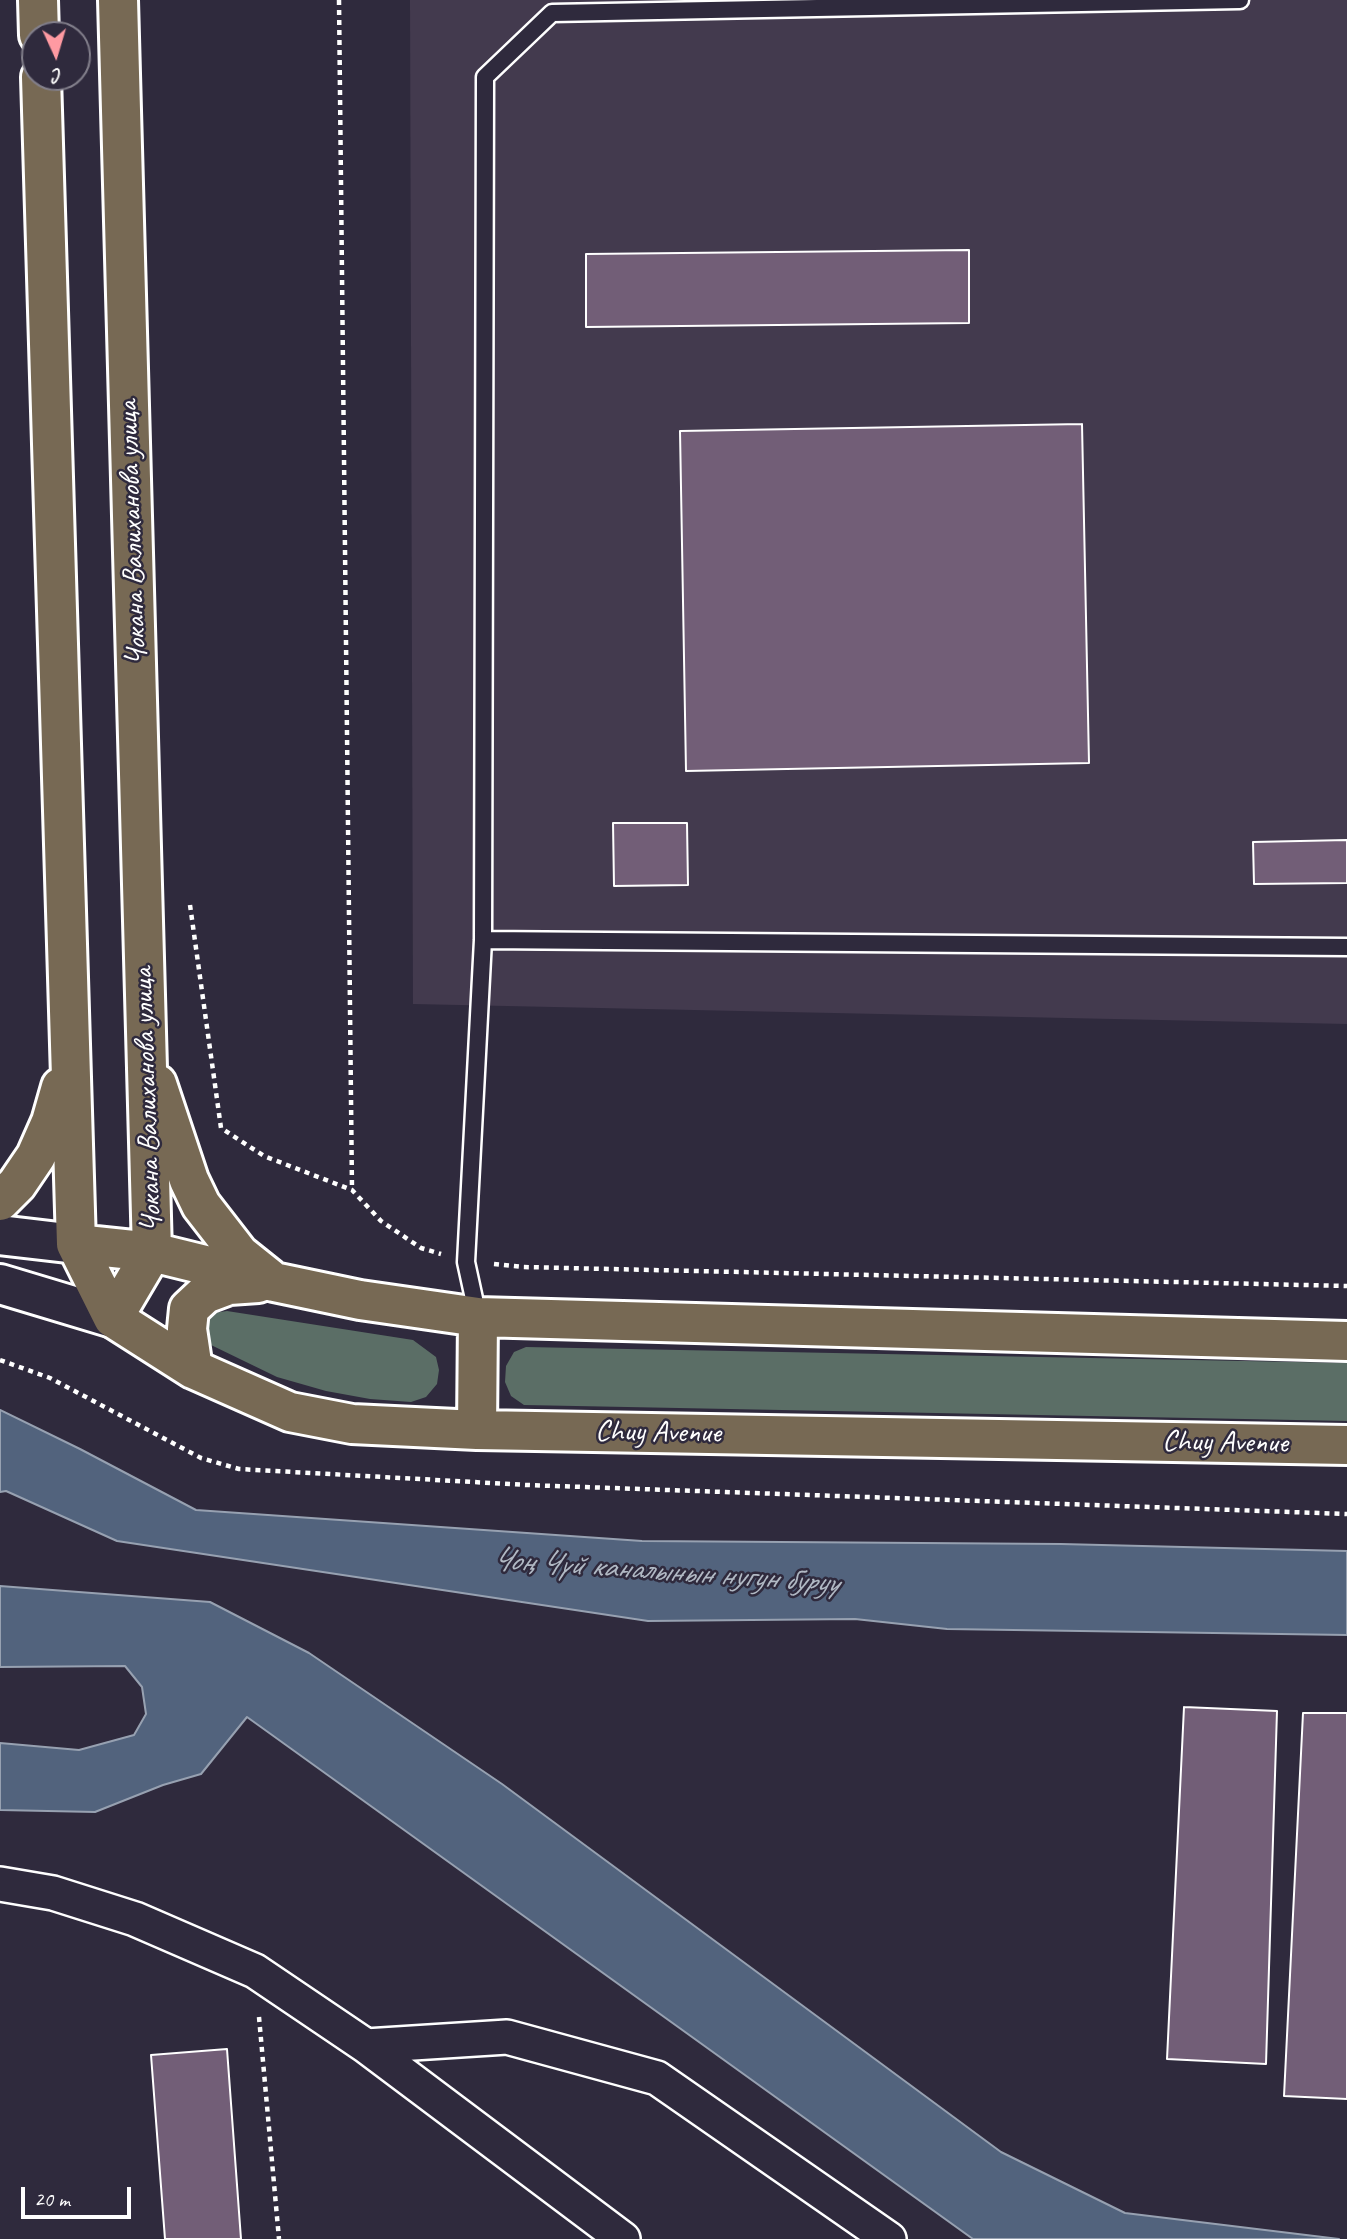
<!DOCTYPE html>
<html>
<head>
<meta charset="utf-8">
<style>
  body { margin:0 }
  #map { position:relative; width:1347px; height:2239px; overflow:hidden; background:#2f2a3d; font-family:Caveat,sans-serif }
  canvas { display:block }
  .north { position:absolute; left:21px; top:21px; width:70px; height:70px; box-sizing:border-box; background:#2f2a3d; border:2px solid #827f8b; border-radius:50%; rotate:176deg; font-size:19px; font-weight:700; line-height:28px; text-align:center; color:#fff }
  .north::after { content:''; display:block; margin:auto; width:24px; height:32px; background:#ff9aa2; clip-path:polygon(50% 0,100% 100%,50% 72%,0 100%) }
  .scale { position:absolute; left:21px; top:2187px; width:110px; height:32px; box-sizing:border-box; border:4px solid #fff; border-top:0; padding-left:9px; font-size:21px; line-height:24px; white-space:nowrap; color:#fff; -webkit-text-stroke:5px #2f2a3d; paint-order:stroke }
</style>
</head>
<body>
<div id="map">
<canvas width="1347" height="2239"></canvas>
<div class="north">С</div>
<div class="scale">20 m</div>
</div>
<script>
const c = document.querySelector('canvas').getContext('2d');
c.lineJoin = 'round';
function paint(path, color) {
  c.fillStyle = color;
  c.fill(path, 'evenodd');
}
function shape(rows) {
  const path = new Path2D();
  for (const r of rows) {
    path.moveTo(r[0], r[1]);
    for (let i = 2; i < r.length; i += 2) path.lineTo(r[i], r[i + 1]);
  }
  return path;
}
function strokePath(path, color, width, dash) {
  c.strokeStyle = color;
  c.lineWidth = width;
  c.lineCap = dash ? 'butt' : 'round';
  c.setLineDash(dash || []);
  c.stroke(path);
}
function drawText(font, color, halo, rows, align = 'center') {
  c.font = font + ' Caveat,sans-serif';
  c.lineWidth = 5;
  c.setLineDash([]);
  c.textBaseline = 'middle';
  c.strokeStyle = halo;
  c.fillStyle = color;
  for (const [text, x, y, turn = 0] of rows) {
    c.save();
    c.translate(x, y);
    c.rotate((+turn || 0) * Math.PI / 180);
    c.textAlign = isNaN(turn) ? turn : align;
    if (halo) c.strokeText(text, 0, 0);
    c.fillText(text, 0, 0);
    c.restore();
  }
}
paint(shape([
  [410,0,1347,0,1347,1024,413,1004]
]), '#433a4e');
paint(shape([
  [227,1311,413,1340,436,1357,439,1370,437,1384,426,1397,411,1402,370,1399,326,1391,277,1377,211,1345,203,1334,204,1320,213,1313],
  [526,1347,1347,1363,1347,1421,524,1405,511,1396,505,1382,506,1366,514,1352]
]), '#5b6e66');
const water = shape([
  [0,1410,80,1449,196,1510,642,1541,1061,1544,1347,1551,1347,1635,947,1629,855,1619,648,1621,117,1541,6,1491,0,1492,0,1410],
  [0,1586,210,1602,309,1653,502,1784,1001,2152,1125,2213,1339,2239,973,2239,247,1717,201,1774,163,1785,95,1812,0,1810,0,1743,79,1750,134,1735,146,1714,142,1687,125,1666,0,1667,0,1586]
]);
paint(water, '#52637d');
strokePath(water, '#97a1b1', 2);
const building = shape([
  [969,250,969,323,586,327,586,254,969,250],
  [1082,424,1089,763,686,771,680,431,1082,424],
  [613,823,687,823,688,885,614,886,613,823],
  [1347,840,1347,883,1254,884,1253,842,1347,840],
  [1184,1707,1277,1711,1266,2064,1167,2059,1184,1707],
  [1303,1713,1347,1713,1347,2099,1284,2096,1303,1713],
  [227,2049,241,2239,165,2239,151,2055,227,2049]
]);
paint(building, '#725e77');
strokePath(building, '#fff', 2);
const lane = shape([
  [483,940,1347,947],
  [478,1317,466,1262,483,940,485,77,552,13,1240,0]
]);
const street = shape([
  [0,1884,53,1893,135,1919,255,1971,366,2046,507,2037,657,2078,889,2239],
  [366,2046,623,2239]
]);
const secondary = shape([
  [0,1235,76,1244],
  [0,1284,113,1318]
]);
const primary = shape([
  [38,0,39,35],
  [41,77,76,1244,113,1318],
  [157,1084,189,1180,201,1205,239,1254,269,1278],
  [0,1201,17,1184,36,1156,51,1122,61,1087],
  [76,1244,152,1252,274,1282,360,1300,478,1317,1347,1341],
  [113,1318,152,1252,118,0],
  [113,1318,193,1369,290,1412,352,1424,477,1430,1347,1445],
  [193,1369,187,1329,189,1309,205,1294,229,1285,258,1283],
  [477,1430,478,1317]
]);
strokePath(lane, '#fff', 21);
strokePath(street, '#fff', 38);
strokePath(secondary, '#fff', 44);
strokePath(primary, '#fff', 44);
strokePath(shape([
  [339,0,352,1190],
  [190,905,221,1128,264,1156,352,1190,381,1221,421,1248,441,1254],
  [494,1264,523,1267,1347,1286],
  [0,1360,50,1378,201,1458,239,1469,527,1485,1347,1514],
  [259,2017,279,2239]
]), '#fff', 4.5, [5, 5]);
strokePath(lane, '#2f2a3d', 16);
strokePath(street, '#2f2a3d', 33);
strokePath(secondary, '#2f2a3d', 38);
strokePath(primary, '#776954', 38);
drawText('30px', '#fff', '#2f2a3d', [
  ["Чокана Валиханова улица",133,533,-92],
  ["Чокана Валиханова улица",148,1100,-92],
  ["Chuy Avenue",658,1433,1],
  ["Chuy Avenue",1225,1443,1]
]);
drawText('italic 32px', '#b1b9c4', '#2f2a3d', [
  ["Чоң Чүй каналынын нугун буруу",665,1572,4]
]);
</script>
</body>
</html>
